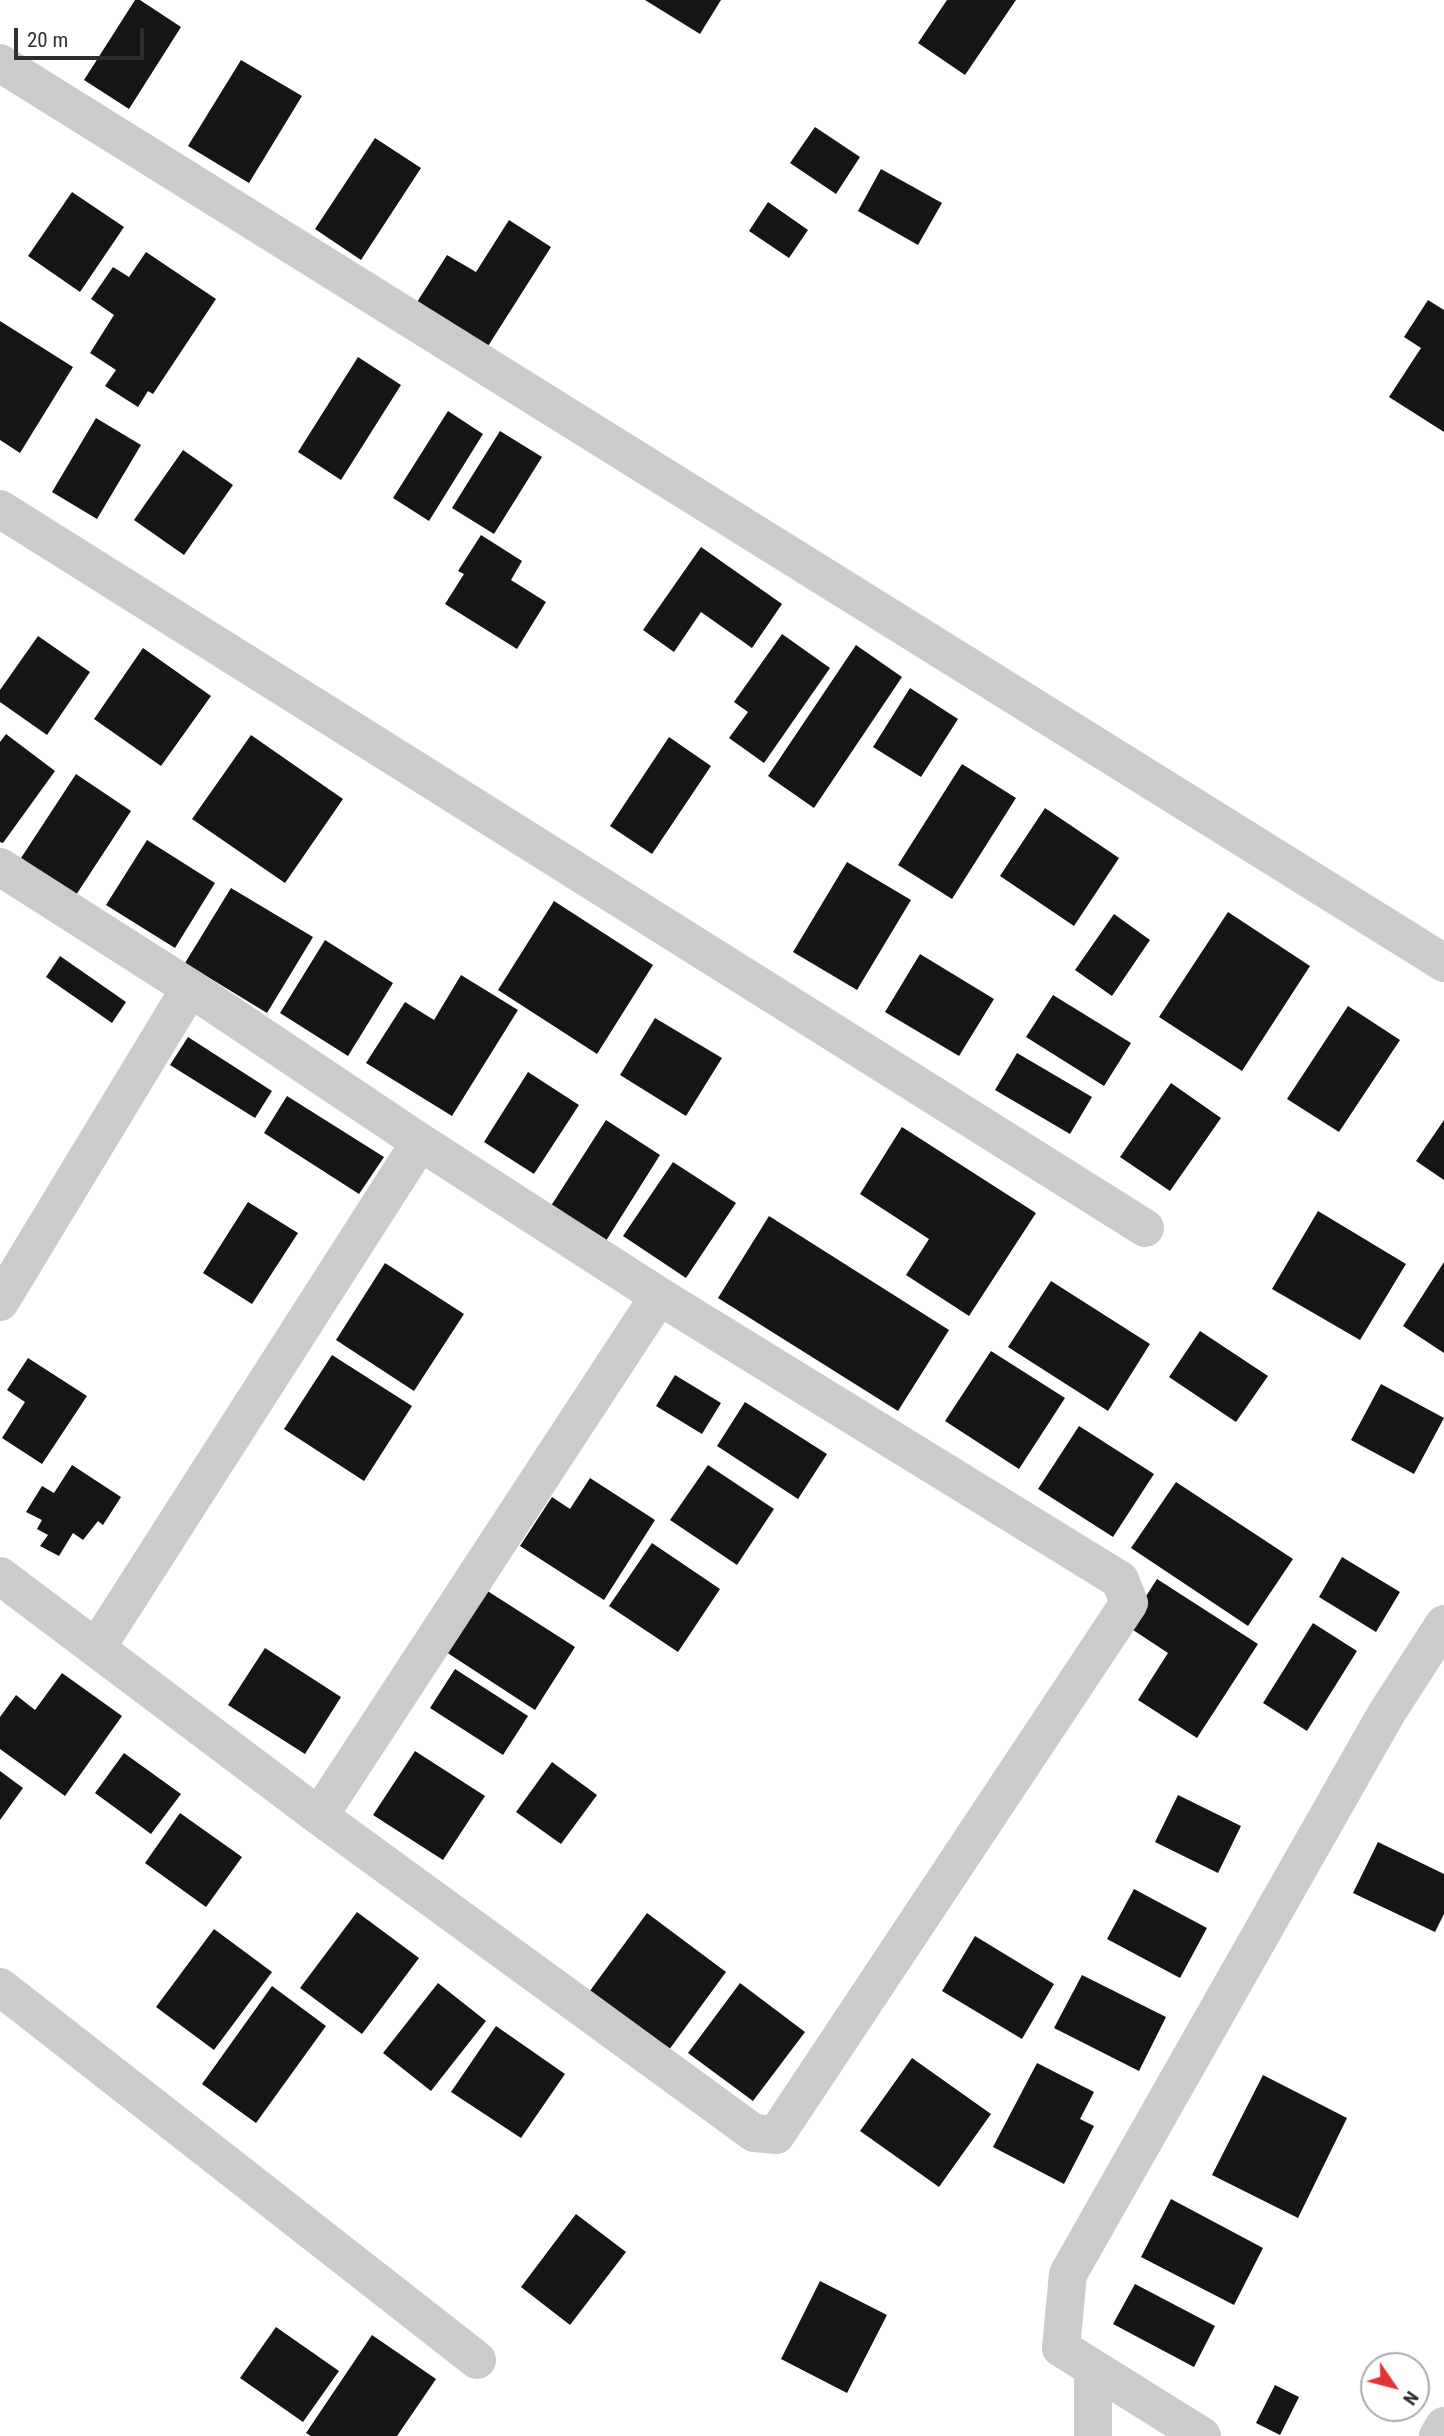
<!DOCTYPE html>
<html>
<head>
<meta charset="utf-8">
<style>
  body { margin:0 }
  #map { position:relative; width:1444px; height:2436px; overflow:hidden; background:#fff; font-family:"Roboto Condensed",sans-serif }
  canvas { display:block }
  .north { position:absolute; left:1360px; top:2352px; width:70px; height:70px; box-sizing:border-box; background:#fff; border:2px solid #ababab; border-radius:50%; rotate:125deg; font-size:19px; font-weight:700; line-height:28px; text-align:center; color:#2e2e2e }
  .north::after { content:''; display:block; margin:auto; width:24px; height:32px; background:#e43331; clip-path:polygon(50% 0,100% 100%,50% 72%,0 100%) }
  .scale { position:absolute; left:14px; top:28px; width:130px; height:32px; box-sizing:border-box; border:4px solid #2e2e2e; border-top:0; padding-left:9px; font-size:21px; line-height:24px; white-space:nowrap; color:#2e2e2e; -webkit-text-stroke:5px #fff; paint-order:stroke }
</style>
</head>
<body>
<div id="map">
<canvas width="1444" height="2436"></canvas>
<div class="north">N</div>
<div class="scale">20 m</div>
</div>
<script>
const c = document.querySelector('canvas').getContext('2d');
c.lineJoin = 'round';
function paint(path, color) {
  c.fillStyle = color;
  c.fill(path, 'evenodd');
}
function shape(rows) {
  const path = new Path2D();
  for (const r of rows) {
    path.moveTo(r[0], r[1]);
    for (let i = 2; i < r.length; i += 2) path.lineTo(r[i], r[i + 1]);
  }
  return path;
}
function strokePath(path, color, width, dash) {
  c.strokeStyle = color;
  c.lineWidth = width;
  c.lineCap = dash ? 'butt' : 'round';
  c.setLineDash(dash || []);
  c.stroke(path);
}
paint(shape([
  [135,0,140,0,181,27,129,109,84,80],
  [645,0,721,0,700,34],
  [947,0,1016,0,965,75,918,43],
  [241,60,302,96,249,183,188,146],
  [815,127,860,157,836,194,790,163],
  [375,138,421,168,361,260,315,229],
  [881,169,942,203,918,245,858,211],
  [72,192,124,227,80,292,28,256],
  [768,202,808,230,789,258,749,231],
  [509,220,551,247,483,354,412,310,447,255,476,272],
  [146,252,216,299,153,394,148,391,138,407,105,386,116,370,90,353,114,315,91,299,113,267,129,277],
  [1428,300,1444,310,1444,432,1389,397,1421,348,1404,337],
  [0,321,73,367,20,453,0,440],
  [358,357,401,385,341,480,298,452],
  [448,411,483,434,429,521,393,498],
  [96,418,141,445,97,519,52,492],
  [500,431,542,457,494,534,452,508],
  [183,450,233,485,184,555,134,520],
  [481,535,522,561,511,580,546,602,517,649,445,604,464,574,458,571],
  [701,547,782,604,752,648,701,612,674,652,643,630],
  [782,634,830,668,764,763,729,738,748,712,734,702],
  [38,636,90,672,47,735,0,702,0,690],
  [856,645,902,677,814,808,768,776],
  [143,648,211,696,161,766,94,719],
  [910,688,958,719,921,777,873,747],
  [6,734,55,771,3,843,0,842,0,742],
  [251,735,343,799,285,883,192,819],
  [669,737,711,766,652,854,610,826],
  [962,764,1016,798,952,899,898,865],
  [76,774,131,811,76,895,21,858],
  [1045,808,1119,858,1074,926,1000,876],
  [147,840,215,883,175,948,106,905],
  [847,862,911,900,857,990,793,952],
  [231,888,313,937,267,1013,185,963],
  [554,901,653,965,597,1054,498,990],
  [1228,912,1310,966,1242,1071,1159,1017],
  [1114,914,1150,940,1112,996,1075,970],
  [325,940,393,983,348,1056,280,1013],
  [920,954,994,999,959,1056,885,1012],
  [60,956,126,1002,112,1023,46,977],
  [461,975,518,1010,452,1116,366,1063,405,1002,434,1020],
  [1053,995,1131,1043,1104,1086,1026,1037],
  [1348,1006,1400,1040,1339,1132,1287,1099],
  [655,1018,722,1058,686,1116,620,1075],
  [188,1037,272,1091,255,1118,170,1065],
  [1017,1053,1092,1097,1070,1134,995,1090],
  [528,1072,579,1105,534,1174,484,1142],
  [1171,1083,1221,1118,1170,1191,1120,1157],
  [287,1096,384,1157,359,1194,264,1133],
  [606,1120,660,1155,604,1244,549,1209],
  [1444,1120,1444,1180,1416,1161],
  [902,1127,1036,1213,969,1316,906,1275,929,1239,860,1194],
  [673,1162,736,1203,686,1278,623,1236],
  [248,1202,298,1233,252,1304,203,1273],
  [1318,1211,1406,1264,1360,1340,1272,1289],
  [769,1216,949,1330,898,1411,718,1298],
  [1444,1262,1444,1353,1403,1326],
  [385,1263,464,1314,414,1391,336,1340],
  [1051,1281,1150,1344,1108,1411,1008,1347],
  [1200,1331,1268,1376,1236,1422,1169,1377],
  [991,1351,1065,1398,1019,1469,945,1421],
  [332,1355,412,1406,364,1481,284,1429],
  [28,1358,87,1396,42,1464,2,1438,25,1402,7,1390],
  [675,1375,721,1403,702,1434,656,1406],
  [1381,1384,1444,1418,1414,1474,1351,1440],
  [745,1402,827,1454,798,1499,717,1446],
  [1079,1426,1154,1474,1113,1537,1038,1489],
  [72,1465,121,1497,103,1525,98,1521,83,1540,73,1533,59,1556,40,1546,48,1535,37,1529,42,1520,26,1512,42,1486,54,1493],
  [708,1465,774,1509,737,1565,670,1520],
  [590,1478,655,1520,604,1600,520,1546,552,1497,570,1509],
  [1176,1482,1293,1559,1248,1626,1131,1548],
  [652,1543,720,1589,678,1652,609,1606],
  [1342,1557,1400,1592,1376,1632,1319,1597],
  [1157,1579,1258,1644,1197,1738,1138,1700,1168,1653,1127,1626],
  [486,1590,575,1647,535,1710,446,1652],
  [1313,1623,1357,1651,1307,1731,1263,1703],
  [265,1648,341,1697,305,1754,228,1705],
  [455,1669,528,1716,503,1755,430,1708],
  [62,1673,122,1716,65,1796,0,1749,0,1717,16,1695,35,1710],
  [415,1751,485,1796,443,1860,373,1815],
  [124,1753,181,1794,151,1834,95,1793],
  [552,1762,597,1795,561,1844,516,1812],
  [0,1771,23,1788,0,1820],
  [1178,1795,1241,1826,1218,1873,1155,1842],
  [180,1813,242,1857,206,1907,145,1863],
  [1378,1842,1444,1874,1444,1914,1435,1932,1353,1893],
  [1134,1889,1207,1928,1180,1978,1107,1939],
  [357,1912,419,1958,362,2034,300,1988],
  [647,1913,726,1972,663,2058,584,1999],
  [214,1929,272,1972,214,2050,156,2007],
  [975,1936,1054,1984,1022,2039,942,1991],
  [1082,1975,1166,2017,1139,2071,1054,2028],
  [438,1983,486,2021,431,2091,383,2053],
  [740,1983,805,2032,753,2101,688,2053],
  [272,1986,326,2026,256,2123,202,2084],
  [496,2026,565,2074,521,2138,451,2092],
  [912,2058,991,2114,939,2187,860,2131],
  [1037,2063,1094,2092,1080,2119,1094,2126,1064,2184,993,2147],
  [1263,2075,1347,2118,1298,2218,1212,2175],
  [1171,2199,1263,2248,1234,2305,1141,2257],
  [576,2214,626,2252,570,2325,521,2287],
  [820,2281,887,2315,847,2393,781,2359],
  [1135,2284,1215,2326,1194,2367,1113,2324],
  [276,2327,339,2371,303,2422,240,2378],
  [372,2335,436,2379,397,2436,311,2436,306,2433],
  [1275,2385,1299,2397,1280,2435,1256,2423]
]), '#151515');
strokePath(shape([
  [0,63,1444,963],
  [0,509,1145,1228],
  [0,867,190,988,420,1142,659,1296,1120,1580,1129,1603,776,2135,754,2133,319,1816,0,1576],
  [0,1302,190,988],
  [97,1647,420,1142],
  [319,1816,659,1296],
  [0,1987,477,2360],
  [1093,2436,1093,2368],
  [1202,2436,1061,2348,1068,2274,1386,1714,1444,1624],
  [1438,2436,1444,2426]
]), '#cbcbcb', 38);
</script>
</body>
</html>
